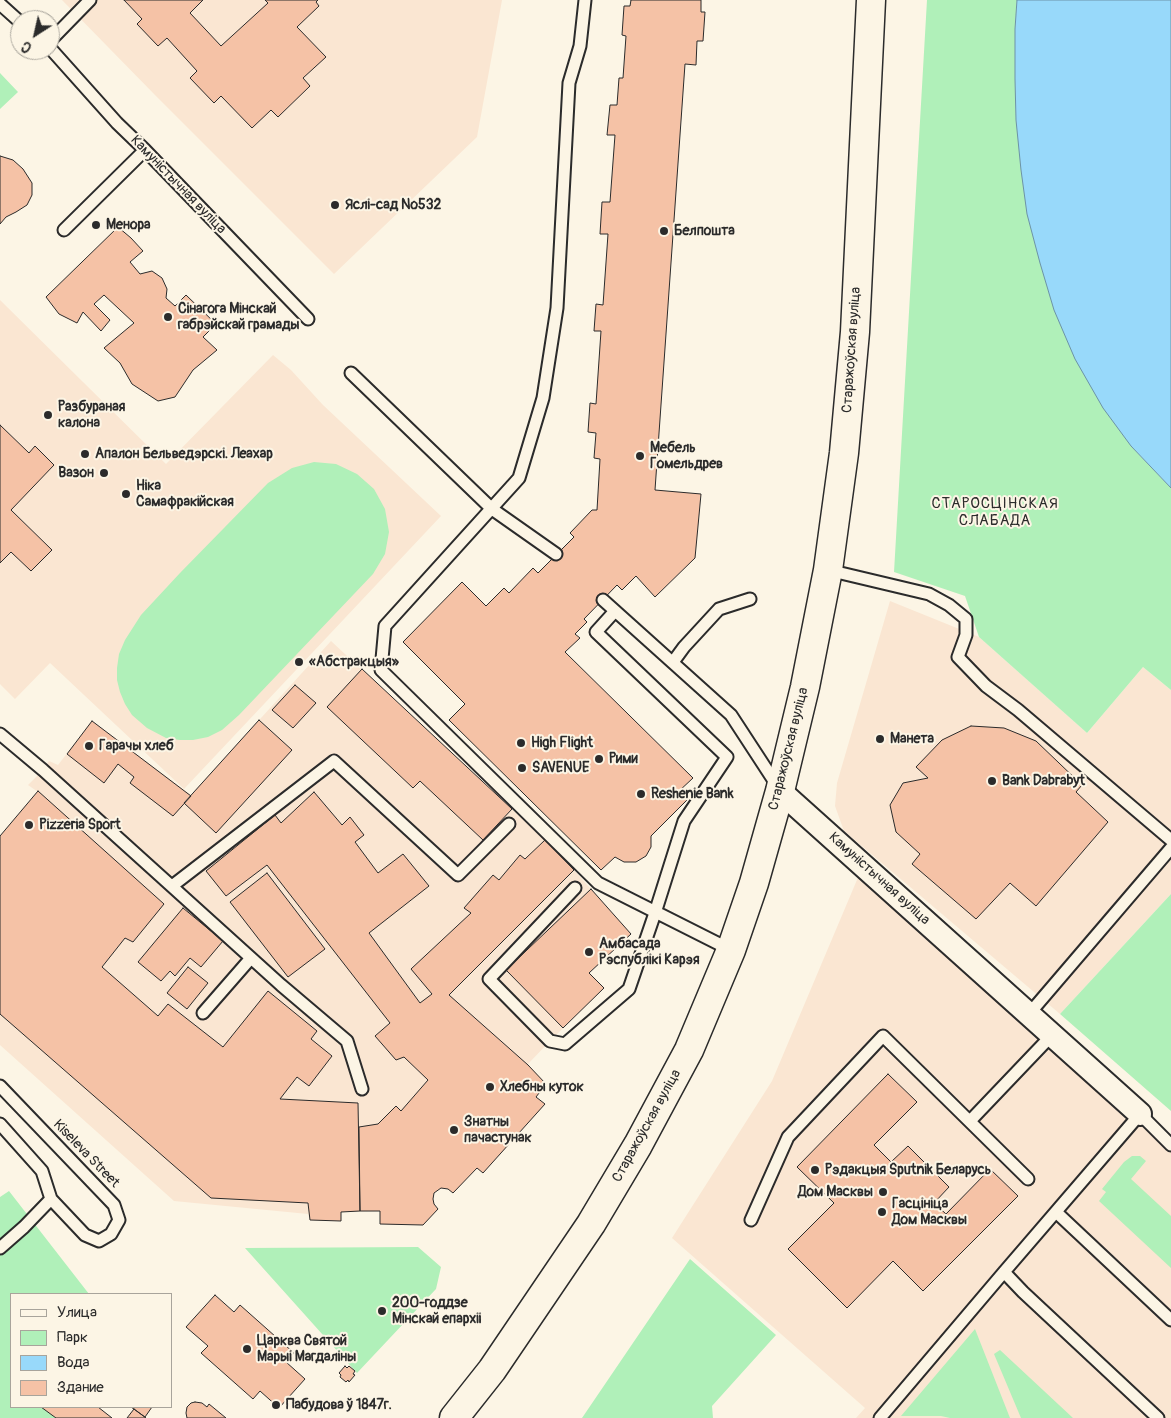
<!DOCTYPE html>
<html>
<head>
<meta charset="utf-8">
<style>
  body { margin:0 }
  #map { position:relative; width:1171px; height:1418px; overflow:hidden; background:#fcf5e5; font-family:Pangolin,sans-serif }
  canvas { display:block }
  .legend { position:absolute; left:10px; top:1293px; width:162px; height:115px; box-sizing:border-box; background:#fcf5e5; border:1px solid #a8a49b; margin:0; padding:6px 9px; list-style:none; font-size:15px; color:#2b2b2b }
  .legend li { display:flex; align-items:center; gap:10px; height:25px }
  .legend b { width:25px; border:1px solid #a8a49b }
  .north { position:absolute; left:10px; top:10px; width:50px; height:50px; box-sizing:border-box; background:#fcf5e5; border:1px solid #a8a49b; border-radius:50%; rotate:215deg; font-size:14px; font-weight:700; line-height:20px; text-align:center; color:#2b2b2b }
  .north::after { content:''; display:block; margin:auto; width:18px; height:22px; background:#2b2b2b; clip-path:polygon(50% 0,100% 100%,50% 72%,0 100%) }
</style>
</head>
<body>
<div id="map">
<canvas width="1171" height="1418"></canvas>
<ul class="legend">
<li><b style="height:6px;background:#fcf5e5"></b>Улица</li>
<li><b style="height:14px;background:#b0f0b9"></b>Парк</li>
<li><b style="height:14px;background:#98d9fa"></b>Вода</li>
<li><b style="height:14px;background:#f5c2a6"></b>Здание</li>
</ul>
<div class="north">С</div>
</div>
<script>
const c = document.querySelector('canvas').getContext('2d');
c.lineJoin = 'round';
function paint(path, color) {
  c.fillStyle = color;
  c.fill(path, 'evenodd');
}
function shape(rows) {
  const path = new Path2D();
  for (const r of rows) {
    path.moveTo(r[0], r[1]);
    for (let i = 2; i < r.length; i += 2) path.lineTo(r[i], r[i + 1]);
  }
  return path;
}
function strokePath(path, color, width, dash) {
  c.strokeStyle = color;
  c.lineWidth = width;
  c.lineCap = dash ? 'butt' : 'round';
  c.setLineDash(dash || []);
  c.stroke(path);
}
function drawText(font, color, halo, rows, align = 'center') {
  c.font = font + ' Pangolin,sans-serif';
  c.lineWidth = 4;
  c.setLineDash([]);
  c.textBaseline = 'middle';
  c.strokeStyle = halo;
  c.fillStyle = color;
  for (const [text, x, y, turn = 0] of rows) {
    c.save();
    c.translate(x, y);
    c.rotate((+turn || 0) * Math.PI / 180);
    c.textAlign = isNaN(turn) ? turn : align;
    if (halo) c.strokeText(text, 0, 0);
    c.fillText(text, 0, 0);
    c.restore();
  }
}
paint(shape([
  [62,0,502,0,477,137,334,274,154,94],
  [0,300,166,464,273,355,291,370,323,405,441,516,184,789,50,663,15,699,0,684],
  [890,601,979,637,1087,733,1143,667,1171,690,1171,894,1060,1014,844,831,835,806,837,783],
  [331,641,545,840,574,870,631,934,589,973,604,988,550,1041,528,1064,546,1084,536,1097,545,1104,483,1173,477,1168,453,1193,448,1189,441,1188,434,1193,433,1199,434,1204,438,1209,423,1225,380,1224,380,1211,341,1212,341,1221,310,1220,308,1214,174,1201,0,1045,0,836,38,792,28,785,43,770,49,761,58,765,92,721,191,795],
  [862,868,1171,1142,1171,1418,856,1418,865,1408,672,1238,772,1081]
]), '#fae6d2');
paint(shape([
  [927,0,1017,0,1015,29,1016,120,1131,446,1171,488,1171,690,1143,667,1087,733,979,637,965,596,894,572],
  [0,73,18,92,0,109],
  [314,462,336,464,357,474,374,489,385,509,389,532,385,554,373,574,239,715,222,730,208,737,193,740,180,740,166,738,147,728,132,715,125,704,120,692,117,680,117,668,119,654,125,640,141,615,180,573,268,483,292,468],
  [1171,894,1171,1111,1060,1014],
  [1132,1156,1140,1156,1146,1161,1131,1179,1171,1216,1171,1268,1099,1201,1106,1192,1102,1189,1124,1162],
  [9,1191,89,1294,11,1294,11,1407,41,1407,56,1418,0,1418,0,1197],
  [418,1247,441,1267,436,1289,357,1373,245,1248],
  [690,1259,776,1335,712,1406,713,1418,582,1418],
  [975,1329,1010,1418,950,1418,941,1416,901,1416],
  [1000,1350,1073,1418,1021,1418,994,1354]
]), '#b0f0b9');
const water = shape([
  [1017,0,1171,0,1171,488,1131,446,1103,408,1075,359,1054,310,1040,263,1027,214,1021,170,1016,120,1015,79,1015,29,1017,0]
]);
paint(water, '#98d9fa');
strokePath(water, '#6c93a7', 1);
const building = shape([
  [124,0,203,0,190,13,221,46,268,3,265,0,318,0,316,2,319,6,297,27,326,57,303,78,310,86,278,117,271,110,252,128,221,96,214,103,190,78,197,71,167,38,158,46,137,24,142,19,124,0],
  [631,0,701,0,701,12,705,12,703,41,697,41,696,65,685,64,655,490,701,494,695,558,655,597,636,576,622,590,617,585,584,619,587,622,575,634,580,638,565,652,693,778,678,792,687,800,651,836,651,847,646,856,636,862,624,862,615,857,601,870,449,720,465,704,403,642,462,582,486,606,504,588,509,593,533,568,538,573,574,537,570,533,592,510,597,510,600,459,594,458,596,433,588,432,590,403,596,404,601,331,594,331,596,304,603,305,608,234,600,234,602,202,610,202,615,135,607,135,610,105,617,105,619,78,623,78,626,36,622,35,624,6,630,6,631,0],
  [0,156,13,160,23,169,32,183,32,195,27,205,16,212,6,217,0,224,0,156],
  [118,227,131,238,143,251,130,262,140,274,152,271,162,278,167,289,166,298,175,306,186,295,216,324,203,337,217,350,193,370,175,397,158,401,132,384,120,363,104,348,134,323,104,295,94,304,110,320,101,331,83,312,77,323,59,314,46,297,118,227],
  [0,425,29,453,35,446,54,465,11,510,52,550,31,571,11,552,0,563,0,425],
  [362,669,512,809,483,840,420,781,413,788,327,707,362,669],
  [295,685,316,703,293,728,272,710,295,685],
  [259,720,292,750,216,833,184,803,259,720],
  [92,721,191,796,173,816,130,783,134,777,118,764,104,783,67,754,92,721],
  [971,726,1004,728,1036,741,1082,785,1076,792,1108,822,1036,906,1010,883,976,919,912,864,920,854,896,832,890,805,903,783,928,778,916,767,942,740,971,726],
  [38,791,164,904,133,942,125,938,102,967,158,1016,168,1004,223,1047,268,991,317,1031,311,1039,332,1056,309,1086,297,1077,280,1099,358,1103,360,1211,341,1212,341,1221,310,1220,308,1203,211,1198,0,1014,0,836,38,791],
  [314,792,342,825,350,817,364,835,355,842,378,873,403,854,429,886,369,933,420,1003,432,994,411,969,471,913,464,908,493,875,499,880,520,855,525,859,545,840,574,870,449,995,528,1065,546,1084,536,1097,545,1104,483,1173,477,1168,453,1193,448,1189,441,1188,434,1193,433,1199,434,1204,438,1209,423,1225,380,1224,380,1211,360,1211,359,1127,378,1124,396,1106,401,1111,428,1080,404,1057,396,1060,375,1036,390,1023,267,865,226,896,206,871,275,815,281,823,314,792],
  [267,873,325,949,288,977,230,902,267,873],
  [591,889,631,934,589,973,604,988,563,1028,506,970,591,889],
  [183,908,223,941,201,967,190,958,175,976,170,971,161,981,138,962,183,908],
  [188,967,208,983,187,1009,167,993,188,967],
  [888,1074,917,1102,874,1145,891,1162,908,1146,949,1187,934,1203,946,1214,990,1169,1018,1196,923,1291,893,1261,847,1308,788,1249,834,1203,797,1167,888,1074],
  [215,1295,234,1312,240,1305,294,1353,286,1362,305,1379,279,1408,260,1391,253,1399,201,1353,208,1346,186,1327,215,1295],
  [345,1366,347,1368,349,1366,355,1371,353,1374,355,1375,349,1382,348,1380,346,1382,340,1377,341,1375,339,1373,345,1366],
  [195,1402,202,1403,207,1407,209,1404,226,1418,187,1418,186,1413,187,1407,191,1403,195,1402],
  [41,1407,98,1407,112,1418,56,1418,41,1407],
  [131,1407,152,1407,145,1417,131,1407],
  [134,1409,146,1418,127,1418,134,1409]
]);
paint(building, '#f5c2a6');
strokePath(building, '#2b2b2b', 1);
const lane = shape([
  [585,0,580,46,569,83,557,308,543,398,519,478,385,626,381,670,598,883,731,950],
  [0,4,20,22],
  [50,41,90,0],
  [50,48,117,123,145,150,308,319],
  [64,230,145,150],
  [351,373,492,509,556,554],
  [828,570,929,594,949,605,966,619,966,635,958,657,986,686,1018,710,1171,840],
  [603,600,731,715,778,787],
  [673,662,684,647,719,609,750,599],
  [0,734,43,770,281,985,347,1041,362,1089],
  [172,886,334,761,458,875,509,824],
  [575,888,489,979,550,1041,565,1044,629,989,655,913,684,821,727,757,596,632,615,611],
  [203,1013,251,958],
  [1029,1014,1171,848],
  [0,1086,114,1205,119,1220,111,1234,99,1241,85,1235,51,1199,42,1171,0,1124],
  [970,1121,1052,1035],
  [1056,1212,1171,1320],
  [751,1220,788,1137,883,1036,1028,1179],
  [0,1248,24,1227,51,1199],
  [1004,1272,1023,1292,1158,1418],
  [880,1418,1004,1272,1140,1114,1171,1145]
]);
const street = shape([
  [780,791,1140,1114]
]);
const secondary = shape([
  [454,1418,492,1370,591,1224,638,1145,689,1050,731,950,754,883,780,791,805,687,828,570,844,453,855,332,871,0]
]);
strokePath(lane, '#2b2b2b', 15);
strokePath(street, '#2b2b2b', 26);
strokePath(secondary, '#2b2b2b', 31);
strokePath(lane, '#fcf5e5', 11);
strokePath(street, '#fcf5e5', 22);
strokePath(secondary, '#fcf5e5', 28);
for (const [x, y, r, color] of [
  [335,205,5,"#2b2b2b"],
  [96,225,5,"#2b2b2b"],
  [664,231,5,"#2b2b2b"],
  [168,317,5,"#2b2b2b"],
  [48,415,5,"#2b2b2b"],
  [85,454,5,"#2b2b2b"],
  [640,456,5,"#2b2b2b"],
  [104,473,5,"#2b2b2b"],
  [126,494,5,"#2b2b2b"],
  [299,662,5,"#2b2b2b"],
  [880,739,5,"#2b2b2b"],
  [521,743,5,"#2b2b2b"],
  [89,746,5,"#2b2b2b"],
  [599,759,5,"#2b2b2b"],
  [522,768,5,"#2b2b2b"],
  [992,781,5,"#2b2b2b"],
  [641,794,5,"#2b2b2b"],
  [29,825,5,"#2b2b2b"],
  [589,952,5,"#2b2b2b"],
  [490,1087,5,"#2b2b2b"],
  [454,1130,5,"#2b2b2b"],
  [815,1170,5,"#2b2b2b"],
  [883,1192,5,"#2b2b2b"],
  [882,1212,5,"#2b2b2b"],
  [382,1311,5,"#2b2b2b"],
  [247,1349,5,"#2b2b2b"],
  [276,1405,5,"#2b2b2b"]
]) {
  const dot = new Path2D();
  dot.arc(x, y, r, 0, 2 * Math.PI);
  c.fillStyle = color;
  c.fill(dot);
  strokePath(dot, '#fcf5e5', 2);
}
drawText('14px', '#2b2b2b', '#fcf5e5', [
  ["Камуністычная вуліца",178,185,46],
  ["Старажоўская вуліца",852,350,-86],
  ["Старажоўская вуліца",789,749,-76],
  ["Камуністычная вуліца",879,879,42],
  ["Старажоўская вуліца",647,1126,-61],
  ["Kiseleva Street",86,1154,46]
]);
drawText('bold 14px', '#2b2b2b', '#fcf5e5', [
  ["Яслі-сад №532",345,205],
  ["Менора",106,225],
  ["Белпошта",674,231],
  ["Сінагога Мінскай",178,309],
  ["габрэйскай грамады",178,325],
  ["Разбураная",58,407],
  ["калона",58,423],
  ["Мебель",650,448],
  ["Гомельдрев",650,464],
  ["Апалон Бельведэрскі. Леахар",95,454],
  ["Вазон",94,473,"right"],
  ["Ніка",136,486],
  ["Самафракійская",136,502],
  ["«Абстракцыя»",309,662],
  ["Манета",890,739],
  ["High Flight",531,743],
  ["Гарачы хлеб",99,746],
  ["Рими",609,759],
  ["SAVENUE",532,768],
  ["Bank Dabrabyt",1002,781],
  ["Reshenie Bank",651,794],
  ["Pizzeria Sport",39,825],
  ["Амбасада",599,944],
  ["Рэспублікі Карэя",599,960],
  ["Хлебны куток",500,1087],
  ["Знатны",464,1122],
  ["пачастунак",464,1138],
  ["Рэдакцыя Sputnik Беларусь",825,1170],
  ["Дом Масквы",873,1192,"right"],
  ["Гасцініца",892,1204],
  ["Дом Масквы",892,1220],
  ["200-годдзе",392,1303],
  ["Мінскай епархіі",392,1319],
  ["Царква Святой",257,1341],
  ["Марыі Магдаліны",257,1357],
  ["Пабудова ў 1847г.",286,1405]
], 'left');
c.letterSpacing = '1px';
drawText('15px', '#2b2b2b', '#fcf5e5', [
  ["СТАРОСЦІНСКАЯ",995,504],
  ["СЛАБАДА",995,521]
]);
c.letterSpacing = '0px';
</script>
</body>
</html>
